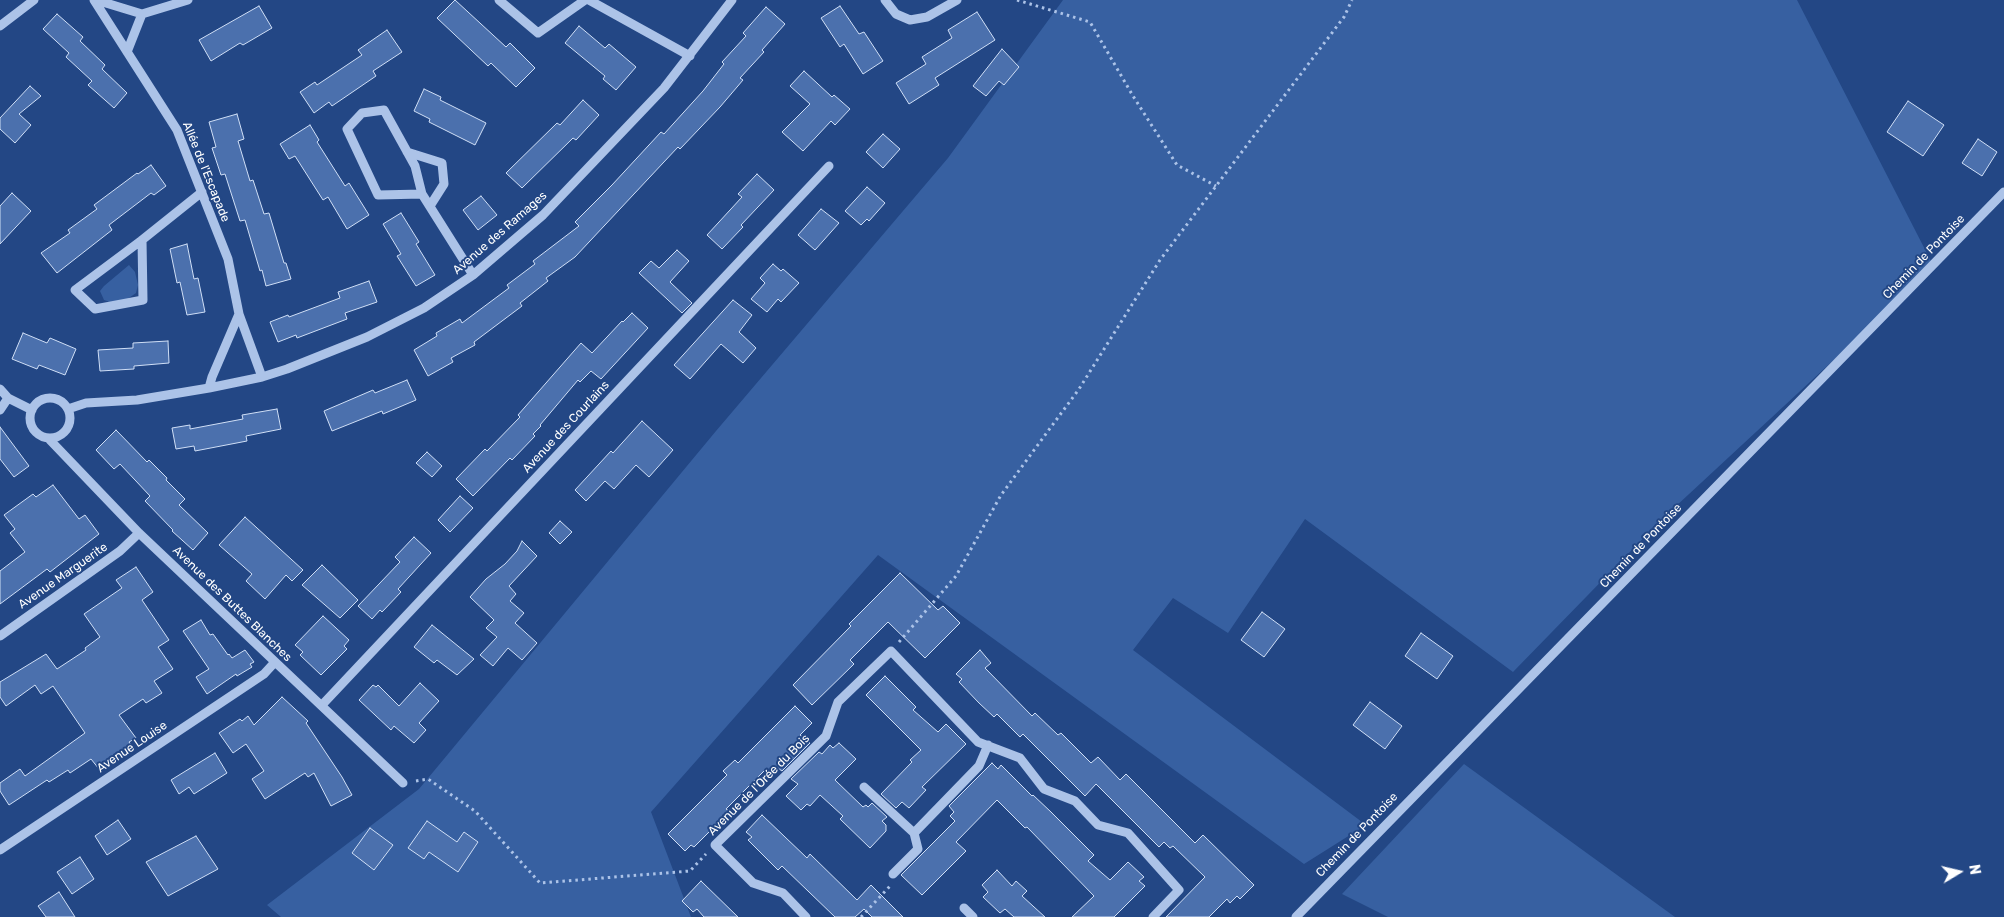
<!DOCTYPE html>
<html>
<head>
<meta charset="utf-8">
<style>
  body { margin:0 }
  #map { position:relative; width:2004px; height:917px; overflow:hidden; background:#234785; font-family:Rubik,sans-serif }
  canvas { display:block }
  .north { position:absolute; left:1934px; top:847px; width:50px; height:50px; -webkit-text-stroke:4px #234785; paint-order:stroke; rotate:81deg; font-size:14px; font-weight:700; line-height:20px; text-align:center; color:#fff }
  .north::after { content:''; display:block; margin:auto; width:18px; height:22px; background:#fff; clip-path:polygon(50% 0,100% 100%,50% 72%,0 100%) }
</style>
</head>
<body>
<div id="map">
<canvas width="2004" height="917"></canvas>
<div class="north">N</div>
</div>
<script>
const c = document.querySelector('canvas').getContext('2d');
c.lineJoin = 'round';
function paint(path, color) {
  c.fillStyle = color;
  c.fill(path, 'evenodd');
}
function shape(rows) {
  const path = new Path2D();
  for (const r of rows) {
    if (r.length === 3) {
      path.moveTo(r[0] + r[2], r[1]);
      path.arc(r[0], r[1], r[2], 0, 2 * Math.PI);
      continue;
    }
    path.moveTo(r[0], r[1]);
    for (let i = 2; i < r.length; i += 2) path.lineTo(r[i], r[i + 1]);
  }
  return path;
}
function strokePath(path, color, width, dash) {
  c.strokeStyle = color;
  c.lineWidth = width;
  c.lineCap = dash ? 'butt' : 'round';
  c.setLineDash(dash || []);
  c.stroke(path);
}
function drawText(font, color, halo, rows, align = 'center') {
  c.font = font + ' Rubik,sans-serif';
  c.lineWidth = 4;
  c.setLineDash([]);
  c.textBaseline = 'middle';
  c.strokeStyle = halo;
  c.fillStyle = color;
  for (const [text, x, y, turn = 0] of rows) {
    c.save();
    c.translate(x, y);
    c.rotate((+turn || 0) * Math.PI / 180);
    c.textAlign = isNaN(turn) ? turn : align;
    if (halo) c.strokeText(text, 0, 0);
    c.fillText(text, 0, 0);
    c.restore();
  }
}
paint(shape([
  [1063,0,1797,0,1934,267,1661,520,1513,672,1305,519,1228,633,1173,598,1133,650,1366,825,1304,864,878,555,651,812,691,917,281,917,267,905,419,789,716,431,948,158],
  [129,265,135,272,138,285,136,293,126,300,110,302,104,300,100,291,104,286],
  [1464,764,1675,917,1388,917,1342,894]
]), '#3760a1');
const building = shape([
  [455,0,506,47,510,43,535,68,516,87,491,63,488,66,437,18,455,0],
  [259,6,272,28,243,45,240,43,211,61,199,40,259,6],
  [840,6,859,34,864,32,883,61,863,74,844,44,840,47,821,18,840,6],
  [766,7,785,24,762,50,764,52,740,78,743,80,720,107,680,149,678,147,575,257,546,278,548,281,520,303,522,306,474,342,475,345,451,358,453,362,428,376,414,350,437,336,436,333,460,319,462,323,509,288,507,285,535,264,533,261,579,226,575,222,612,185,661,132,664,134,703,91,724,64,722,62,746,36,743,33,766,7],
  [977,12,995,40,935,78,939,85,909,104,896,83,926,64,922,57,952,38,948,30,977,12],
  [57,14,83,37,80,41,105,65,102,69,127,93,114,108,88,85,92,81,66,57,69,53,43,29,57,14],
  [579,26,605,48,609,44,636,67,616,90,603,79,605,76,565,43,579,26],
  [387,30,402,52,373,71,376,76,332,106,329,102,314,113,300,92,315,82,317,85,362,55,358,50,387,30],
  [1002,49,1019,67,1004,85,999,81,986,96,973,86,1002,49],
  [804,71,832,97,834,95,850,109,835,125,831,121,803,151,782,132,810,104,790,86,804,71],
  [30,86,41,96,19,114,31,125,15,143,0,129,0,118,30,86],
  [424,89,441,97,440,100,486,123,475,145,429,122,430,119,414,111,424,89],
  [583,100,599,115,576,140,573,138,522,188,506,173,557,123,560,125,583,100],
  [1908,101,1944,125,1923,156,1887,132,1908,101],
  [237,114,244,139,238,141,250,181,253,180,264,214,269,213,284,263,286,263,291,279,266,286,262,270,260,271,245,220,240,221,225,174,221,175,212,148,216,147,209,122,237,114],
  [310,125,319,140,317,142,345,186,349,183,369,215,347,229,328,197,323,200,295,156,289,159,280,144,310,125],
  [883,134,900,149,883,168,866,152,883,134],
  [1978,139,1997,152,1982,176,1962,163,1978,139],
  [151,165,166,186,154,195,151,193,109,225,112,230,57,273,41,253,70,233,68,230,97,209,94,205,137,173,138,174,151,165],
  [757,174,774,190,741,225,743,227,722,249,707,235,742,197,738,194,757,174],
  [867,187,885,203,869,221,867,219,861,225,845,211,867,187],
  [12,193,31,211,0,244,0,206,12,193],
  [481,196,497,215,478,230,463,210,481,196],
  [821,209,839,223,815,250,798,235,821,209],
  [401,213,419,242,416,244,435,275,416,286,397,256,401,254,383,224,401,213],
  [187,244,194,279,198,278,205,312,187,315,180,282,177,283,170,249,187,244],
  [677,250,689,261,670,282,692,303,682,313,639,273,651,261,659,268,677,250],
  [773,264,781,271,783,269,799,283,781,302,778,299,767,312,751,299,765,283,760,278,773,264],
  [369,281,377,302,345,313,347,319,297,338,296,335,278,342,270,322,288,315,289,317,340,298,338,292,369,281],
  [733,300,752,315,739,332,756,348,743,363,721,344,690,379,674,365,733,300],
  [632,313,648,328,601,379,591,371,580,382,578,380,540,425,541,426,533,434,535,436,512,460,510,458,473,496,456,479,485,449,487,451,520,417,518,415,581,343,592,353,622,321,623,322,632,313],
  [23,333,47,343,50,338,76,349,65,375,39,365,37,369,12,359,23,333],
  [168,341,169,363,134,366,134,369,100,371,98,350,133,348,133,343,168,341],
  [407,380,416,400,383,414,382,411,332,431,324,411,373,390,375,393,407,380],
  [277,409,281,429,246,436,247,441,195,451,194,446,176,449,172,428,190,425,190,429,243,419,242,415,277,409],
  [642,421,673,450,649,477,636,465,614,489,605,481,586,501,575,490,611,451,613,453,642,421],
  [0,427,29,466,14,477,0,459,0,427],
  [116,430,147,462,149,460,167,478,166,480,185,499,179,505,208,533,193,550,172,531,173,530,145,501,150,496,120,464,114,469,96,450,116,430],
  [427,452,442,466,432,477,416,463,427,452],
  [53,485,79,519,85,515,99,534,50,572,47,569,0,604,0,571,25,552,10,533,15,529,4,515,33,494,36,497,53,485],
  [460,496,473,508,450,532,438,520,460,496],
  [245,517,303,570,292,581,286,575,265,599,246,581,252,574,219,545,245,517],
  [560,521,572,532,560,544,549,533,560,521],
  [414,537,431,553,398,589,401,592,382,612,380,610,372,619,358,606,400,562,395,557,414,537],
  [522,541,537,556,509,586,516,594,510,601,524,613,515,623,537,643,522,660,508,648,493,666,480,655,497,637,486,628,494,620,470,597,486,579,505,564,517,551,522,541],
  [322,565,358,600,340,618,302,585,322,565],
  [136,567,153,592,142,600,169,640,158,647,173,669,154,681,162,693,146,703,143,699,119,715,136,738,129,742,133,748,99,769,91,759,70,773,68,770,49,782,47,780,9,805,0,791,0,783,20,769,25,776,85,733,53,686,41,694,35,685,6,706,0,697,0,682,46,654,57,669,86,650,85,648,100,637,84,614,122,588,116,580,136,567],
  [900,573,938,610,943,606,960,623,925,658,888,622,850,660,854,664,812,705,793,685,851,626,849,624,900,573],
  [1262,612,1285,629,1264,657,1241,640,1262,612],
  [323,616,349,640,344,646,347,649,321,675,300,655,303,652,295,645,323,616],
  [201,620,210,635,213,634,228,655,229,654,232,658,245,650,254,662,250,664,252,667,237,676,236,674,207,694,196,677,209,669,183,631,201,620],
  [432,625,474,659,457,675,437,660,434,663,414,647,432,625],
  [1421,633,1453,656,1437,679,1405,656,1421,633],
  [980,650,991,663,985,668,1032,716,1035,713,1058,735,1061,733,1091,763,1098,757,1120,780,1126,774,1195,843,1203,835,1254,885,1240,899,1237,896,1230,903,1227,899,1209,917,1166,917,1205,877,1173,846,1170,848,1164,842,1159,847,1096,784,1085,796,1023,734,1020,737,997,714,994,717,979,703,959,682,962,679,956,674,980,650],
  [885,676,916,707,913,710,938,732,946,724,966,744,922,787,926,790,909,808,902,802,896,808,881,794,912,762,910,760,921,750,866,695,885,676],
  [420,683,439,701,419,723,426,730,414,743,394,726,391,730,359,700,373,685,376,687,378,685,399,706,420,683],
  [282,697,308,721,306,723,342,777,352,795,331,806,314,773,308,777,305,773,265,799,252,779,264,771,246,744,233,753,219,733,240,719,242,721,248,716,254,725,282,697],
  [1370,702,1402,726,1385,749,1353,725,1370,702],
  [795,706,812,723,800,735,810,743,782,771,775,766,768,773,765,770,726,809,729,811,721,820,694,847,691,845,685,851,668,834,727,775,723,771,735,760,738,763,795,706],
  [839,743,856,759,835,780,863,807,866,805,868,807,872,803,887,817,882,821,886,825,886,831,870,848,840,819,843,816,820,795,810,806,807,804,801,810,786,796,798,784,791,779,819,752,822,754,830,745,833,748,839,743],
  [215,753,227,773,194,794,189,787,179,794,171,780,215,753],
  [992,763,998,769,1001,765,1032,796,1033,795,1051,812,1094,855,1088,861,1110,880,1128,862,1144,877,1139,881,1145,886,1114,917,1072,917,1094,896,1027,827,1025,828,997,800,956,842,966,851,922,895,901,875,955,821,950,816,954,812,949,806,992,763],
  [762,815,807,858,810,854,857,900,871,885,903,917,872,917,864,909,855,917,835,917,782,866,778,870,748,840,752,837,746,832,762,815],
  [118,820,131,839,107,855,95,836,118,820],
  [427,821,457,842,464,832,478,842,458,872,429,852,424,859,408,848,427,821],
  [370,828,393,845,374,870,352,853,370,828],
  [196,836,218,869,168,896,146,862,196,836],
  [80,857,94,879,72,894,57,872,80,857],
  [997,870,1012,886,1016,881,1027,891,1022,896,1045,917,1014,917,1005,909,1000,913,983,897,988,892,982,885,997,870],
  [701,881,738,917,704,917,697,909,693,912,682,901,701,881],
  [59,892,75,917,46,917,38,906,59,892]
]);
paint(building, '#4b70ad');
strokePath(building, '#d0dff6', 1);
strokePath(shape([
  [1017,0,1090,22,1133,96,1177,165,1216,186],
  [899,642,956,576,1001,495,1079,389,1160,260,1344,17,1352,0],
  [416,781,428,779,475,811,540,883,690,871,706,854],
  [861,917,891,885]
]), '#acc3e8', 3, [2.5, 4]);
strokePath(shape([
  [94,0,177,130,228,259,239,314,262,377],
  [96,0,142,14,188,0],
  [499,0,538,33,585,0],
  [589,0,690,56],
  [885,0,896,14,910,20,927,17,957,0],
  [0,26,34,0],
  [127,52,142,14],
  [407,152,442,163,444,184,430,206],
  [422,194,415,166,384,110,362,113,347,129,378,195,422,194,473,275],
  [142,240,143,300,95,309,75,290,142,240,202,192],
  [209,388,212,377,239,314],
  [0,389,8,398,32,410],
  [50,418,20],
  [68,409,86,403,137,400,209,388,262,377,287,369,367,337,424,308,473,275,543,215,664,88,732,0],
  [0,410,8,398],
  [48,438,139,533,403,783],
  [0,636,120,551,139,533],
  [322,705,829,166],
  [864,787,914,833,979,766,988,745],
  [0,850,264,674,275,662],
  [893,874,918,849,914,833],
  [964,908,973,917],
  [806,917,783,893,753,883,715,845,826,736,838,702,891,651,978,742,1020,758,1044,789,1075,801,1098,825,1128,833,1179,890,1153,917],
  [1296,917,2004,192]
]), '#acc3e8', 9);
drawText('12px', '#fff', '#234785', [
  ["Allée de l'Escapade",206,172,68],
  ["Avenue des Ramages",500,233,-41],
  ["Chemin de Pontoise",1924,257,-46],
  ["Avenue des Courlains",566,427,-47],
  ["Chemin de Pontoise",1641,546,-46],
  ["Avenue Marguerite",63,576,-35],
  ["Avenue des Buttes Blanches",232,604,44],
  ["Avenue Louise",132,747,-34],
  ["Avenue de l'Orée du Bois",759,785,-45],
  ["Chemin de Pontoise",1357,835,-46]
]);
</script>
</body>
</html>
